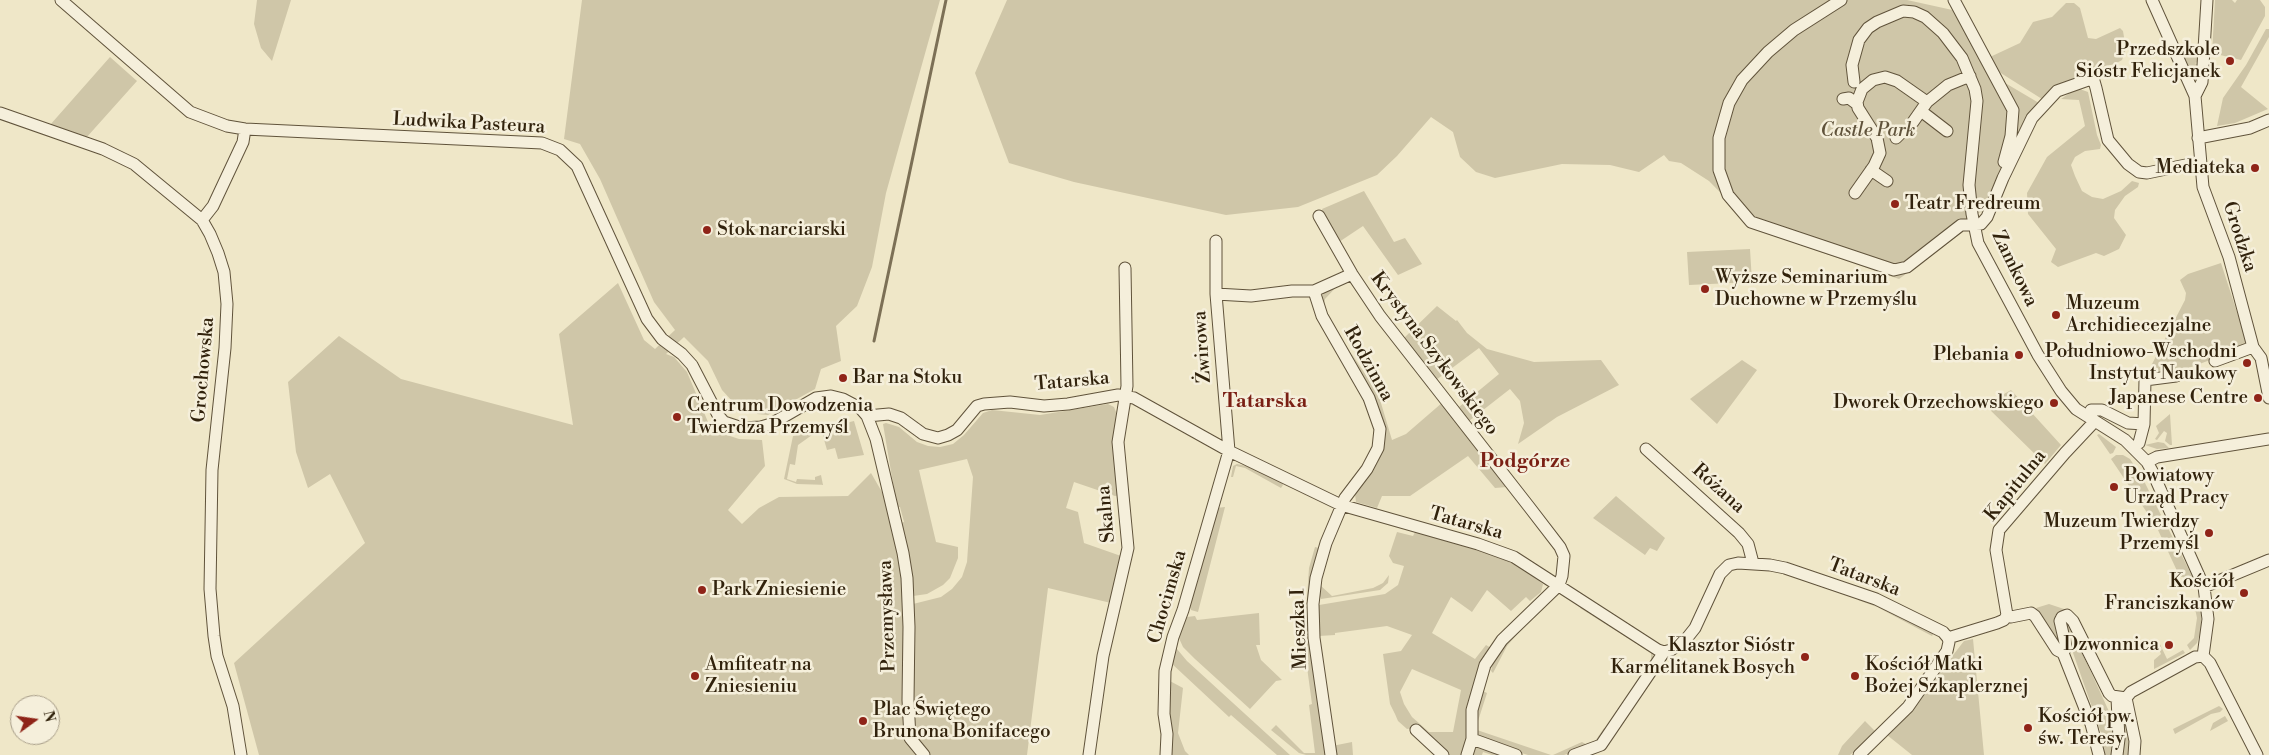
<!DOCTYPE html>
<html>
<head>
<meta charset="utf-8">
<style>
  body { margin:0 }
  #map { position:relative; width:2269px; height:755px; overflow:hidden; background:#efe7c8; font-family:"Libre Bodoni",serif }
  canvas { display:block }
  .north { position:absolute; left:10px; top:695px; width:50px; height:50px; box-sizing:border-box; background:#f5efdb; border:1px solid #a79d88; border-radius:50%; rotate:76deg; font-size:14px; font-weight:700; line-height:20px; text-align:center; color:#31220c }
  .north::after { content:''; display:block; margin:auto; width:18px; height:22px; background:#8f2418; clip-path:polygon(50% 0,100% 100%,50% 72%,0 100%) }
</style>
</head>
<body>
<div id="map">
<canvas width="2269" height="755"></canvas>
<div class="north">N</div>
</div>
<script>
const c = document.querySelector('canvas').getContext('2d');
c.lineJoin = 'round';
function paint(path, color) {
  c.fillStyle = color;
  c.fill(path, 'evenodd');
}
function shape(rows) {
  const path = new Path2D();
  for (const r of rows) {
    path.moveTo(r[0], r[1]);
    for (let i = 2; i < r.length; i += 2) path.lineTo(r[i], r[i + 1]);
  }
  return path;
}
function strokePath(path, color, width, dash) {
  c.strokeStyle = color;
  c.lineWidth = width;
  c.lineCap = dash ? 'butt' : 'round';
  c.setLineDash(dash || []);
  c.stroke(path);
}
function drawText(font, color, halo, rows, align = 'center') {
  c.font = font + ' "Libre Bodoni",serif';
  c.lineWidth = 5;
  c.setLineDash([]);
  c.textBaseline = 'middle';
  c.strokeStyle = halo;
  c.fillStyle = color;
  for (const [text, x, y, turn = 0] of rows) {
    c.save();
    c.translate(x, y);
    c.rotate((+turn || 0) * Math.PI / 180);
    c.textAlign = isNaN(turn) ? turn : align;
    if (halo) c.strokeText(text, 0, 0);
    c.fillText(text, 0, 0);
    c.restore();
  }
}
paint(shape([
  [257,0,291,0,272,61,261,48,254,24],
  [582,0,940,0,886,193,872,267,857,306,836,326,841,361,821,369,815,389,768,415,757,414,758,407,732,401,722,390,708,361,684,337,666,354,674,357,687,372,708,422,715,431,739,439,762,440,765,466,728,510,742,524,759,508,779,497,848,496,871,473,893,511,903,553,910,738,924,755,259,755,234,663,365,543,330,474,308,488,296,452,288,382,339,336,401,379,573,425,559,334,618,283,644,340,655,349,675,330,654,302,600,179,580,144,564,139],
  [1007,0,1907,0,1957,11,1995,77,2039,103,2030,114,1982,212,1968,215,1963,232,1899,279,1757,230,1709,181,1681,163,1669,161,1664,155,1639,172,1610,165,1562,164,1495,178,1476,172,1460,157,1453,132,1431,117,1397,156,1377,175,1298,207,1226,215,1074,182,1009,163,975,73],
  [2215,0,2232,0,2235,3,2237,0,2260,0,2265,7,2265,16,2241,60,2212,53],
  [2066,3,2074,3,2080,8,2088,38,2096,39,2120,28,2123,31,2126,49,2122,60,2115,64,2092,69,2062,84,2042,99,1996,70,1990,57,2020,43,2033,22,2052,17],
  [2266,29,2269,29,2269,37,2241,87,2268,109,2235,123,2217,126,2223,98,2246,65],
  [2199,52,2198,62,2195,63,2198,65,2197,74,2194,77,2183,56,2185,54],
  [110,57,137,81,86,138,50,125],
  [2077,88,2088,92,2097,135,2101,145,2100,149,2085,151,2075,157,2071,165,2075,176,2082,191,2092,197,2103,199,2121,191,2132,181,2139,183,2138,187,2125,196,2115,210,2114,218,2126,235,2119,249,2104,256,2096,253,2058,267,2051,262,2056,249,2028,214,2027,193,2047,157,2085,126,2079,100,2061,99],
  [1364,191,1394,242,1405,238,1422,264,1398,275,1363,226,1339,242,1322,209],
  [1750,249,1752,282,1689,285,1687,252],
  [2221,263,2248,346,2175,373,2158,371,2151,366,2185,300,2186,293,2180,280,2188,274],
  [1349,279,1393,338,1391,340,1348,280,1340,283,1325,299,1323,311,1322,296,1325,291],
  [1437,306,1456,321,1457,320,1467,333,1487,349,1534,362,1601,360,1619,385,1557,417,1518,444,1524,423,1520,401,1510,389,1469,421,1459,407,1499,374,1479,348,1436,380,1403,339],
  [1351,353,1378,393,1392,440,1406,434,1443,402,1507,487,1495,488,1468,456,1410,496,1382,496,1377,508,1356,502,1355,494,1377,463,1382,451,1375,398],
  [1742,360,1757,370,1717,424,1690,399],
  [2011,390,2061,445,2045,464,1985,405],
  [1108,404,1114,407,1116,412,1114,466,1120,495,1115,496,1074,482,1066,508,1078,512,1084,543,1121,556,1111,603,1048,588,1027,755,929,755,919,740,912,709,913,604,941,597,952,589,962,577,967,562,973,477,967,459,919,470,936,542,958,547,958,558,950,578,943,585,927,594,913,596,901,523,904,522,900,507,897,507,883,424,886,423,899,427,917,442,928,446,940,447,953,444,964,435,983,413,992,410,1040,415],
  [2170,414,2172,445,2170,445,2165,441,2167,433,2164,431,2157,440,2155,439,2159,433,2156,426],
  [854,421,864,455,838,459,835,448,827,450,821,429],
  [811,431,812,435,798,445,795,465,790,464,787,479,796,482,797,479,815,480,815,477,821,475,823,485,829,485,797,484,784,479,793,436],
  [2099,434,2116,447,2113,453,2110,454,2097,435],
  [2158,442,2164,443,2169,448,2157,449,2145,445],
  [2116,455,2123,455,2130,459,2143,479,2161,515,2152,520,2111,459],
  [1237,464,1247,466,1282,483,1283,485,1281,488,1245,468,1236,466,1233,477,1231,477,1233,466],
  [1616,496,1665,538,1657,551,1650,548,1645,555,1593,518],
  [1225,507,1198,612,1191,610,1190,607,1216,508],
  [2167,526,2194,580,2193,585,2189,588,2183,577,2180,577,2178,573,2158,530],
  [1397,532,1413,536,1415,532,1499,556,1529,573,1543,584,1541,592,1530,601,1526,597,1511,611,1487,590,1472,612,1451,597,1432,633,1475,659,1486,645,1491,648,1465,755,1447,755,1417,727,1407,729,1398,721,1395,714,1390,704,1383,654,1401,651,1412,635,1387,626,1335,633,1335,635,1319,636,1319,605,1385,594,1398,585,1404,566,1393,563,1389,556],
  [1412,669,1461,690,1453,732,1429,732,1412,717,1404,704,1400,692],
  [1315,547,1319,548,1313,571,1328,755,1306,755,1299,753,1271,730,1276,725,1304,753,1315,753,1309,705,1312,704,1304,645,1309,568],
  [1328,551,1320,585,1332,596,1373,588,1383,583,1389,575,1388,583,1380,590,1321,599,1318,591],
  [1558,595,1526,624,1507,646,1493,673,1491,671,1493,663,1509,640,1529,619],
  [1859,597,1934,633,1932,636,1877,607,1858,600],
  [2198,598,2201,601,2201,630,2197,643,2190,650,2187,645,2194,638,2197,618,2193,599],
  [2049,604,2067,610,2060,611,2055,616,2061,647,2036,608],
  [1582,606,1652,652,1654,659,1648,668,1647,667,1651,660,1651,653,1580,608],
  [1259,613,1260,645,1256,645,1261,660,1282,680,1276,681,1250,709,1195,659,1183,647,1178,636,1183,620,1187,617,1195,616,1197,620],
  [2068,622,2112,718,2114,733,2112,755,2103,755,2101,733,2064,627,2064,624],
  [1973,639,1984,755,1912,755,1887,735,1910,711,1964,641],
  [2158,640,2167,659,2183,650,2185,653,2154,669,2154,660,2161,654,2156,641],
  [1174,648,1177,649,1187,661,1290,755,1277,755,1231,715,1229,717,1170,662],
  [1168,680,1183,688,1178,733,1185,751,1189,755,1169,755],
  [1481,690,1487,693,1478,721,1477,730,1551,755,1528,755,1486,742,1476,734,1474,728],
  [2123,706,2130,736,2130,755,2121,755],
  [2219,706,2223,709,2220,712,2211,714,2175,734,2173,729],
  [2225,716,2228,721,2210,731,2213,723],
  [1865,721,1877,733,1850,755,1838,755,1842,746],
  [1604,728,1606,731,1604,737,1591,747,1564,755,1553,755,1582,742,1591,747],
  [1352,742,1353,755,1333,755,1332,746],
  [1478,745,1504,755,1492,755,1483,752,1482,755,1469,755,1474,746]
]), '#cfc6a8');
strokePath(shape([
  [874,341,946,0]
]), '#7c7056', 3);
const street = shape([
  [61,0,190,112,227,126,245,129,542,143,560,150,577,166,647,319,662,339,682,354,692,365,718,415,724,422,742,428,761,427,771,424,816,398,831,396,843,399,860,408,867,416,876,439,903,553,907,578,909,627,908,700,910,738,924,755],
  [1841,0,1794,30,1768,52,1742,80,1729,103,1719,138,1719,170,1728,195,1751,222,1894,270,1907,267,1961,225,1981,224,1987,217,2003,178,2032,118,2057,91,2088,80,2094,81,2096,88,2108,140,2128,164,2139,172,2147,173,2200,162],
  [1954,0,2013,110,2011,136,2004,162],
  [2152,0,2195,96,2203,187,2229,257,2253,347,2261,358,2269,398],
  [1854,82,1852,65,1859,40,1868,28,1877,22,1903,11,1914,12,1925,17,1943,33,1962,58,1975,89,1977,101,1969,185,1972,214,1978,243,2038,355,2061,391,2076,409,2125,440,2147,462,2152,471,2204,587,2208,619,2203,656],
  [2195,96,2202,82,2207,0],
  [1843,99,1849,98,1857,104],
  [1921,111,1947,131],
  [0,113,103,149,134,164,202,220,210,234,218,253,224,272,227,304,225,348,212,470,210,589,214,636,217,656,233,706,241,755],
  [1913,122,1927,102,1948,85,1970,76],
  [1896,138,1900,134],
  [2198,138,2250,128,2269,120],
  [1871,170,1887,181],
  [1855,193,1874,166,1880,153,1877,138,1858,108,1857,102,1862,89,1873,80,1885,77,1897,81,1927,102],
  [1319,216,1352,274,1380,316,1530,508,1560,547,1564,556,1562,576,1559,585,1502,640,1485,665,1472,710,1472,739,1467,755],
  [202,220,213,206,243,142,245,129],
  [1314,291,1322,316,1369,398,1380,429,1378,448,1367,469,1345,498,1326,543,1316,578,1313,604,1314,638,1331,755],
  [1216,294,1251,296,1292,291,1314,291,1352,274],
  [2215,361,2253,347],
  [2091,410,2102,410,2128,423,2144,424],
  [867,416,889,414,901,418,923,434,938,438,948,435,957,430,977,406,984,404,1010,402,1044,406,1068,404,1118,395,1134,398,1229,451,1341,505,1478,544,1514,557,1658,650,1664,652,1671,650,1687,638,1695,628,1720,574,1729,565,1738,563,1770,565,1785,568,1876,599,1943,632,1948,638],
  [2139,443,2144,424,2145,380,2176,376],
  [1646,449,1739,533,1748,544,1753,563],
  [2147,462,2157,457,2269,439],
  [2204,587,2269,560],
  [2007,615,1996,550,1999,530,2065,453,2095,421],
  [2007,615,2011,617,2031,613,2035,616,2057,650,2063,653,2091,724,2099,755],
  [1948,638,1997,623,2004,620,2007,615],
  [2063,653,2066,647,2060,621,2062,617,2067,615,2073,621,2109,693,2112,696,2126,698],
  [2203,656,2210,663,2257,755],
  [2117,698,2119,739,2117,755],
  [2126,698,2131,692,2195,657,2203,656],
  [2126,698,2135,741,2134,755],
  [1416,730,1443,755],
  [1472,739,1516,755],
  [1089,755,1103,656,1128,548,1118,442,1127,386,1125,268],
  [1166,755,1167,734,1164,714,1165,671,1173,637,1183,610,1229,451,1216,294,1216,241],
  [1574,755,1601,745,1664,652],
  [1859,755,1908,707,1947,651,1949,642,1948,638]
]);
strokePath(street, '#60533b', 13);
strokePath(street, '#f5efdb', 11);
for (const [x, y, r, color] of [
  [2230,61,5,"#8f2418"],
  [2255,168,5,"#8f2418"],
  [1895,204,5,"#8f2418"],
  [707,230,5,"#8f2418"],
  [1705,289,5,"#8f2418"],
  [2056,315,5,"#8f2418"],
  [2019,355,5,"#8f2418"],
  [2247,363,5,"#8f2418"],
  [843,378,5,"#8f2418"],
  [2258,398,5,"#8f2418"],
  [2054,403,5,"#8f2418"],
  [677,417,5,"#8f2418"],
  [2114,487,5,"#8f2418"],
  [2209,533,5,"#8f2418"],
  [702,590,5,"#8f2418"],
  [2244,593,5,"#8f2418"],
  [2169,645,5,"#8f2418"],
  [1805,657,5,"#8f2418"],
  [695,676,5,"#8f2418"],
  [1855,676,5,"#8f2418"],
  [863,721,5,"#8f2418"],
  [2028,728,5,"#8f2418"]
]) {
  const dot = new Path2D();
  dot.arc(x, y, r, 0, 2 * Math.PI);
  c.fillStyle = color;
  c.fill(dot);
  strokePath(dot, '#f5efdb', 2);
}
drawText('19px', '#31220c', '#f5efdb', [
  ["Przedszkole",2220,50,"right"],
  ["Sióstr Felicjanek",2220,72,"right"],
  ["Mediateka",2245,168,"right"],
  ["Teatr Fredreum",1905,204],
  ["Stok narciarski",717,230],
  ["Wyższe Seminarium",1715,278],
  ["Duchowne w Przemyślu",1715,300],
  ["Muzeum",2066,304],
  ["Archidiecezjalne",2066,326],
  ["Południowo-Wschodni",2237,352,"right"],
  ["Instytut Naukowy",2237,374,"right"],
  ["Plebania",2009,355,"right"],
  ["Bar na Stoku",853,378],
  ["Japanese Centre",2248,398,"right"],
  ["Dworek Orzechowskiego",2044,403,"right"],
  ["Centrum Dowodzenia",687,406],
  ["Twierdza Przemyśl",687,428],
  ["Powiatowy",2124,476],
  ["Urząd Pracy",2124,498],
  ["Muzeum Twierdzy",2199,522,"right"],
  ["Przemyśl",2199,544,"right"],
  ["Kościół",2234,582,"right"],
  ["Franciszkanów",2234,604,"right"],
  ["Park Zniesienie",712,590],
  ["Dzwonnica",2159,645,"right"],
  ["Klasztor Sióstr",1795,646,"right"],
  ["Karmelitanek Bosych",1795,668,"right"],
  ["Amfiteatr na",705,665],
  ["Zniesieniu",705,687],
  ["Kościół Matki",1865,665],
  ["Bożej Szkaplerznej",1865,687],
  ["Plac Świętego",873,710],
  ["Brunona Bonifacego",873,732],
  ["Kościół pw.",2038,717],
  ["św. Teresy",2038,739]
], 'left');
drawText('19px', '#31220c', '#f5efdb', [
  ["Ludwika Pasteura",469,124,3],
  ["Grodzka",2239,237,72],
  ["Zamkowa",2014,269,64],
  ["Żwirowa",1203,347,-94],
  ["Krystyna Szykowskiego",1434,354,53],
  ["Rodzinna",1368,364,61],
  ["Grochowska",204,370,-85],
  ["Tatarska",1072,382,-5],
  ["Kapitulna",2016,486,-51],
  ["Różana",1718,489,42],
  ["Skalna",1107,514,-95],
  ["Tatarska",1466,524,16],
  ["Tatarska",1864,578,21],
  ["Chocimska",1168,597,-74],
  ["Przemysława",888,616,-92],
  ["Mieszka I",1300,629,-92]
]);
drawText('italic 19px', '#60533b', '#f5efdb', [
  ["Castle Park",1868,131]
]);
drawText('bold 20px', '#7a1f14', '#f5efdb', [
  ["Tatarska",1265,402],
  ["Podgórze",1525,462]
]);
</script>
</body>
</html>
